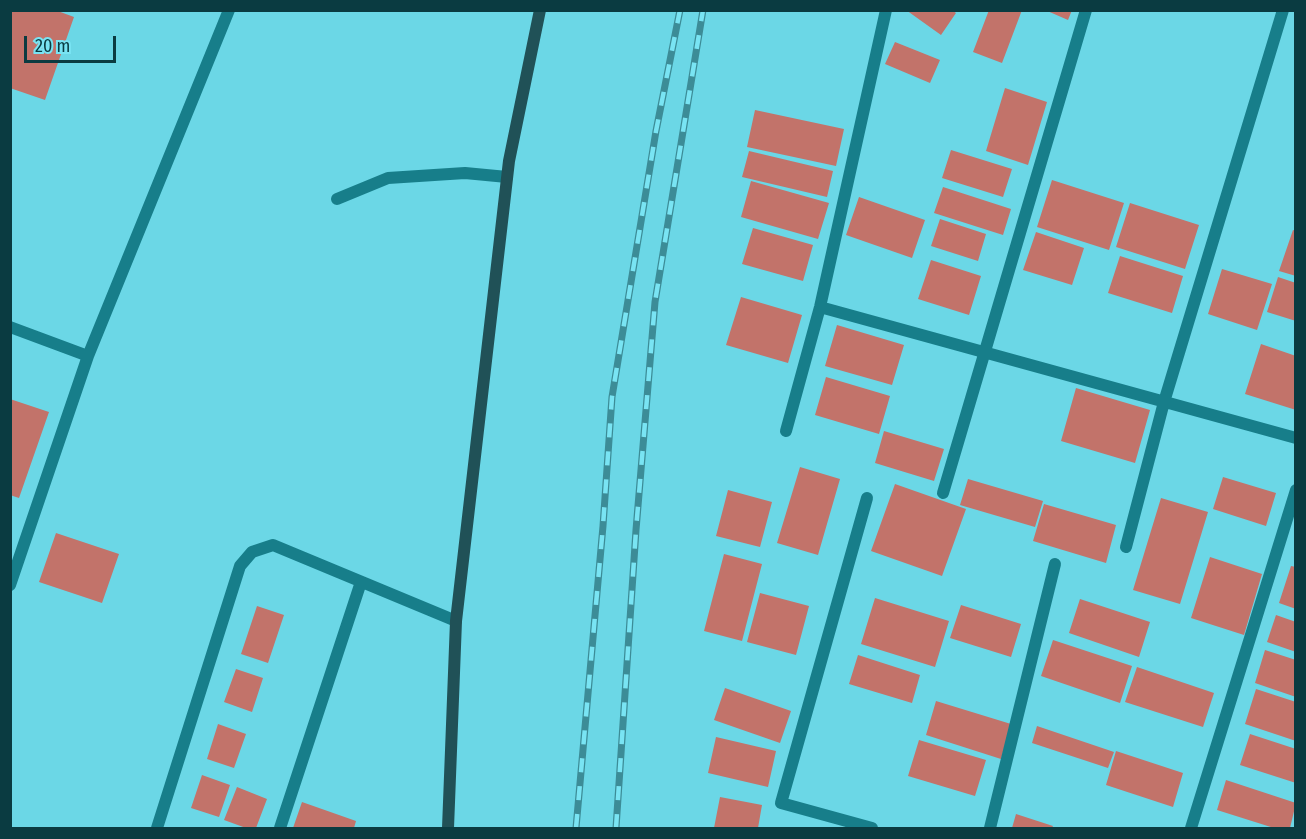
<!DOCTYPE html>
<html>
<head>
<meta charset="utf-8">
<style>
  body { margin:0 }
  #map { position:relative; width:1306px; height:839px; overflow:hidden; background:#6bd7e6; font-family:"Fira Sans Condensed",sans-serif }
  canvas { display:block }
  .frame { position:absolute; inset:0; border:12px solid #0a3b41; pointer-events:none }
  .scale { position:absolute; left:24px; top:36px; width:92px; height:27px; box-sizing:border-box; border:3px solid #0a3b41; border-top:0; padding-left:8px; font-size:18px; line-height:21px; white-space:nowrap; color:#0a3b41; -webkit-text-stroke:4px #79e4f3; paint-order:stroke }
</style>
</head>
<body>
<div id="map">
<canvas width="1306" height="839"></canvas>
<div class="frame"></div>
<div class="scale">20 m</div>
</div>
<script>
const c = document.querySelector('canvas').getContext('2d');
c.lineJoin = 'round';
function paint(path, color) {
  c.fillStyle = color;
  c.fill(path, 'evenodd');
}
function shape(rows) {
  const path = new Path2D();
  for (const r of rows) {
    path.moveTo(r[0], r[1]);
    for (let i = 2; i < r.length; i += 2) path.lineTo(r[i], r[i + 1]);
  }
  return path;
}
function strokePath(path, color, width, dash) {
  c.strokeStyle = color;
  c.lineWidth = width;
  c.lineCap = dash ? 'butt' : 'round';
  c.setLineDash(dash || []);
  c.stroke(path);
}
paint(shape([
  [10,10,55,10,74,17,45,100,10,88],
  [906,10,952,10,956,13,941,35],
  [989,10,1022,10,1002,63,973,52],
  [1045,10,1072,10,1068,20],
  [895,42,940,60,930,83,885,64],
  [1005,88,1047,102,1028,165,986,151],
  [755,110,844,129,836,166,747,147],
  [951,150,1012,169,1003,197,942,178],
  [749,151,833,171,827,197,742,177],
  [1052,180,1124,203,1109,250,1037,227],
  [751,181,829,203,818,239,741,217],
  [943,187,1011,209,1003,235,934,213],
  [859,197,925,220,912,258,846,235],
  [1130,203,1199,225,1185,269,1116,247],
  [940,219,986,234,978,261,931,246],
  [753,228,813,245,803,281,742,264],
  [1293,230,1296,231,1296,276,1279,271],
  [1036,232,1084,248,1072,285,1023,270],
  [1120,256,1183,276,1172,313,1108,293],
  [931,260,981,276,969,315,918,299],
  [1222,269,1272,284,1257,330,1208,314],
  [1278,277,1296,283,1296,321,1267,312],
  [741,297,802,315,788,363,726,345],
  [837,325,904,345,892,385,825,366],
  [1261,344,1296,356,1296,410,1245,394],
  [826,377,890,396,879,434,815,415],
  [1076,388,1150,410,1135,463,1061,441],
  [10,399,49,412,19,498,10,495],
  [884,431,944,449,934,481,875,463],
  [800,467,840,479,818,555,777,543],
  [1223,477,1276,493,1266,526,1213,509],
  [968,479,1043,501,1035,527,960,505],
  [895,484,966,509,942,576,871,551],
  [728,490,772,502,760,547,716,536],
  [1161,498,1208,512,1180,604,1133,590],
  [1044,504,1116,525,1106,563,1033,541],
  [56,533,119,554,102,603,39,582],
  [724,554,762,564,742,641,704,631],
  [1210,557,1262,574,1244,635,1191,618],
  [1291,566,1296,567,1296,609,1279,603],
  [760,593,809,606,796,655,747,642],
  [875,598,949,621,935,667,861,644],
  [1080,599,1150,622,1139,657,1069,633],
  [961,605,1021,624,1011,657,950,638],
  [257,606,284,615,268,663,241,654],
  [1276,615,1296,622,1296,652,1267,642],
  [1053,640,1132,666,1120,703,1041,676],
  [1265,650,1296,660,1296,697,1255,683],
  [858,655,920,675,912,703,849,684],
  [1137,667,1214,693,1203,727,1125,702],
  [236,669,263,678,252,712,224,702],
  [725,688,791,711,780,743,714,720],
  [1256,689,1296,702,1296,741,1245,724],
  [936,701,1011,724,1001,759,926,735],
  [218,724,246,734,234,768,207,759],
  [1037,726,1114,752,1108,768,1032,743],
  [1250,734,1296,749,1296,783,1240,765],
  [716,737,776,751,768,787,708,773],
  [919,740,986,760,975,796,908,776],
  [1116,751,1183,773,1173,807,1106,785],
  [202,775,230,785,219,817,191,808],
  [1226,780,1296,803,1290,828,1274,828,1217,810],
  [237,787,267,799,256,828,246,828,224,820],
  [720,797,762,805,758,828,714,828],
  [302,802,356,821,354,828,293,828],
  [1016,814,1053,826,1052,828,1012,828]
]), '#c2736a');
strokePath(shape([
  [337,199,388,178,465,173,507,177]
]), '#177e8a', 12);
strokePath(shape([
  [820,307,1296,438],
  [10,327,88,356],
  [786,431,820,307,886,10],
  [943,493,1086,10],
  [867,498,781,803,872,828],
  [1126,547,1164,402,1283,10],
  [10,585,88,356,229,10],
  [157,828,240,566,252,552,273,545,456,621],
  [280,828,361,582],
  [990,828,1055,564],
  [1191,828,1296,490]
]), '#177e8a', 12);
strokePath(shape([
  [448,828,456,621,509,161,540,10]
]), '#205157', 12);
const rail = shape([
  [576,828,603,526,612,397,656,131,680,10],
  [616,828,636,530,655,302,703,10]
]);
strokePath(rail, '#3c8c97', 7);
strokePath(rail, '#79e4f3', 4.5, [14]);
</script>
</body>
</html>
